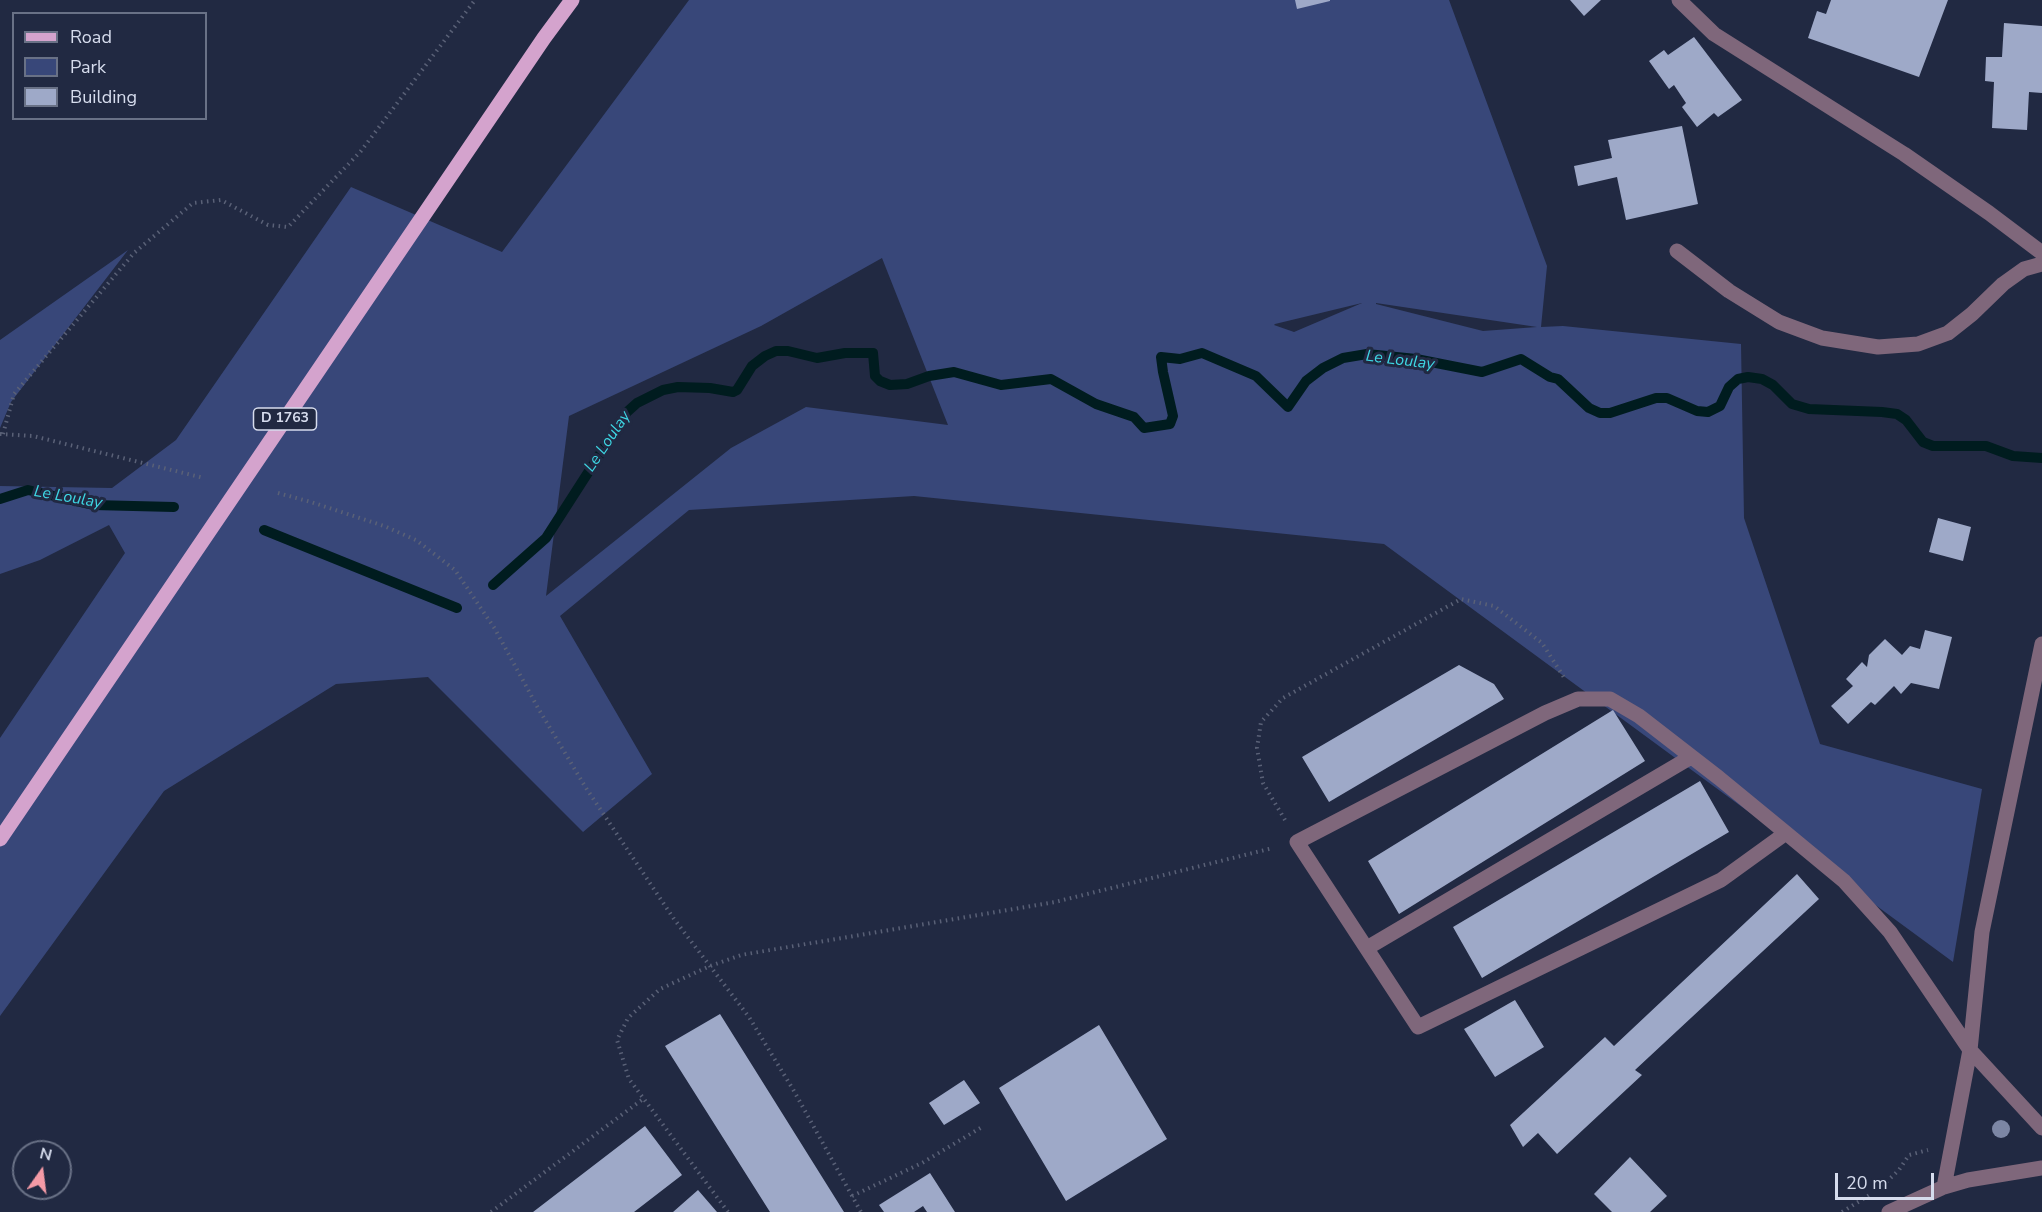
<!DOCTYPE html>
<html>
<head>
<meta charset="utf-8">
<style>
  body { margin:0 }
  #map { position:relative; width:2042px; height:1212px; overflow:hidden; background:#212942; font-family:"Nunito Sans",sans-serif }
  canvas { display:block }
  .legend { position:absolute; left:12px; top:12px; width:195px; height:108px; box-sizing:border-box; background:#212942; border:2px solid #697186; margin:0; padding:8px 10px; list-style:none; font-size:18px; color:#d6dced }
  .legend li { display:flex; align-items:center; gap:12px; height:30px }
  .legend b { width:30px; border:2px solid #697186 }
  .north { position:absolute; left:12px; top:1140px; width:60px; height:60px; box-sizing:border-box; background:#212942; border:2px solid #697186; border-radius:50%; rotate:14deg; font-size:16px; font-weight:700; line-height:24px; text-align:center; color:#d6dced }
  .north::after { content:''; display:block; margin:auto; width:21px; height:27px; background:#f49aa6; clip-path:polygon(50% 0,100% 100%,50% 72%,0 100%) }
  .scale { position:absolute; left:1835px; top:1173px; width:99px; height:27px; box-sizing:border-box; border:3px solid #d6dced; border-top:0; padding-left:8px; font-size:18px; line-height:21px; white-space:nowrap; color:#d6dced; -webkit-text-stroke:4px #212942; paint-order:stroke }
</style>
</head>
<body>
<div id="map">
<canvas width="2042" height="1212"></canvas>
<ul class="legend">
<li><b style="height:8px;background:#d4a3cd"></b>Road</li>
<li><b style="height:16px;background:#384779"></b>Park</li>
<li><b style="height:16px;background:#9ea9c8"></b>Building</li>
</ul>
<div class="north">N</div>
<div class="scale">20 m</div>
</div>
<script>
const c = document.querySelector('canvas').getContext('2d');
c.lineJoin = 'round';
function paint(path, color) {
  c.fillStyle = color;
  c.fill(path, 'evenodd');
}
function shape(rows) {
  const path = new Path2D();
  for (const r of rows) {
    path.moveTo(r[0], r[1]);
    for (let i = 2; i < r.length; i += 2) path.lineTo(r[i], r[i + 1]);
  }
  return path;
}
function strokePath(path, color, width, dash) {
  c.strokeStyle = color;
  c.lineWidth = width;
  c.lineCap = dash ? 'butt' : 'round';
  c.setLineDash(dash || []);
  c.stroke(path);
}
function drawText(font, color, halo, rows, align = 'center') {
  c.font = font + ' "Nunito Sans",sans-serif';
  c.lineWidth = 6;
  c.setLineDash([]);
  c.textBaseline = 'middle';
  c.strokeStyle = halo;
  c.fillStyle = color;
  for (const [text, x, y, turn = 0] of rows) {
    c.save();
    c.translate(x, y);
    c.rotate((+turn || 0) * Math.PI / 180);
    c.textAlign = isNaN(turn) ? turn : align;
    if (halo) c.strokeText(text, 0, 0);
    c.fillText(text, 0, 0);
    c.restore();
  }
}
paint(shape([
  [689,0,1449,0,1547,266,1541,327,1563,326,1741,344,1744,518,1820,744,1982,789,1953,962,1384,544,914,496,689,510,560,616,652,774,583,832,428,677,336,684,164,791,0,1016,0,738,125,553,109,525,40,560,0,574,0,486,112,488,176,440,351,187,502,252],
  [882,258,948,425,806,407,731,448,546,596,569,416,761,326],
  [1362,303,1294,332,1274,325,1275,324],
  [1376,304,1376,303,1537,327,1483,331],
  [128,250,11,402,0,428,0,340]
]), '#384779');
strokePath(shape([
  [0,499,28,490,93,505,174,507],
  [264,530,457,608],
  [493,585,546,538,627,412,637,403,663,390,678,387,710,388,733,392,737,390,752,366,765,356,776,351,788,351,817,358,845,353,873,353,875,376,880,381,890,385,907,384,929,376,954,372,1001,385,1051,379,1096,404,1134,417,1144,428,1170,424,1173,416,1163,372,1161,357,1180,359,1202,353,1256,376,1288,407,1306,381,1323,368,1343,358,1367,354,1416,359,1482,372,1521,359,1550,377,1558,379,1589,408,1600,413,1610,413,1656,398,1667,398,1697,411,1708,412,1720,406,1729,387,1738,379,1748,377,1762,379,1773,385,1792,404,1809,409,1882,412,1897,414,1906,420,1923,442,1933,446,1986,446,2013,456,2042,458]
]), '#001c1f', 10);
paint(shape([
  [1295,0,1330,0,1330,1,1297,9],
  [1570,0,1601,0,1584,16],
  [1831,0,1948,0,1919,77,1808,38,1817,11,1826,14],
  [2004,23,2042,26,2042,93,2029,92,2027,130,1992,128,1994,82,1985,81,1986,57,2002,57],
  [1694,37,1742,100,1718,117,1714,113,1697,127,1682,107,1686,103,1674,85,1669,89,1649,61,1664,50,1668,55],
  [1682,126,1698,204,1626,220,1617,177,1578,186,1574,166,1612,158,1608,140],
  [1938,518,1971,527,1963,561,1929,552],
  [1925,630,1952,637,1939,689,1911,683,1901,694,1894,686,1875,705,1871,702,1848,724,1831,706,1853,686,1846,679,1862,662,1867,667,1869,655,1885,639,1902,655,1910,646,1920,649],
  [1459,665,1494,684,1504,699,1329,802,1302,757],
  [1613,710,1645,761,1399,914,1368,861],
  [1700,781,1729,832,1482,978,1453,927],
  [1797,874,1819,899,1635,1070,1642,1075,1557,1154,1538,1133,1523,1147,1510,1125,1605,1037,1614,1046],
  [1515,1000,1544,1047,1495,1077,1464,1029],
  [720,1014,844,1212,770,1212,665,1046],
  [1099,1025,1167,1139,1066,1201,999,1088],
  [964,1080,980,1103,944,1125,929,1103],
  [645,1126,682,1175,634,1212,533,1212],
  [1630,1157,1667,1196,1650,1212,1612,1212,1594,1194],
  [930,1173,955,1212,927,1212,923,1206,914,1212,884,1212,879,1205],
  [698,1190,717,1212,673,1212]
]), '#9ea9c8');
strokePath(shape([
  [0,434,33,436,204,478],
  [3,434,14,394,134,253,193,203,221,200,268,225,288,227,361,151,475,0],
  [278,493,311,502,384,526,416,540,455,570,495,629,538,708,586,788,674,919,749,1017,794,1091,861,1212],
  [1285,820,1263,783,1257,748,1261,722,1283,698,1461,599,1494,606,1542,643,1565,679],
  [1882,1186,1899,1170,1909,1155,1928,1150],
  [852,1196,922,1163,982,1127],
  [491,1212,643,1099],
  [728,1212,629,1079,617,1040,628,1018,660,989,710,966,741,955,1055,902,1273,848],
  [1842,1212,1871,1194]
]), '#5a6177', 4, [1.5, 4.5]);
strokePath(shape([
  [1679,0,1714,34,1904,154,1989,213,2042,253],
  [1677,251,1729,291,1779,322,1822,338,1878,347,1918,344,1948,333,1972,314,2003,284,2024,269,2042,264],
  [1786,833,1721,880,1418,1027,1297,842,1545,713,1578,699,1610,699,1639,716,1719,778,1786,833,1844,881,1890,932,1970,1050,2042,1128],
  [1367,948,1691,757],
  [1944,1187,1970,1050,1982,932,2042,644],
  [1889,1212,1944,1187,1968,1180,2042,1168]
]), '#7f677b', 15);
strokePath(shape([
  [0,839,544,38,572,0]
]), '#d4a3cd', 15);
c.fillStyle = '#7c86a4';
for (const [x, y] of [
  [2001,1129]
]) {
  c.beginPath();
  c.arc(x, y, 9, 0, 2 * Math.PI);
  c.fill();
}
for (const [x, y, w] of [
  [285,419,63]
]) {
  const box = new Path2D();
  box.roundRect(x - w / 2, y - 11, w, 22, 4.5);
  c.fillStyle = '#212942';
  c.fill(box);
  strokePath(box, '#d6dced', 1.5);
}
drawText('bold 14px', '#d6dced', null, [
  ["D 1763",285,419]
]);
drawText('italic 16px', '#3ed6e3', '#212942', [
  ["Le Loulay",1400,361,7],
  ["Le Loulay",608,442,-56],
  ["Le Loulay",68,498,10]
]);
</script>
</body>
</html>
